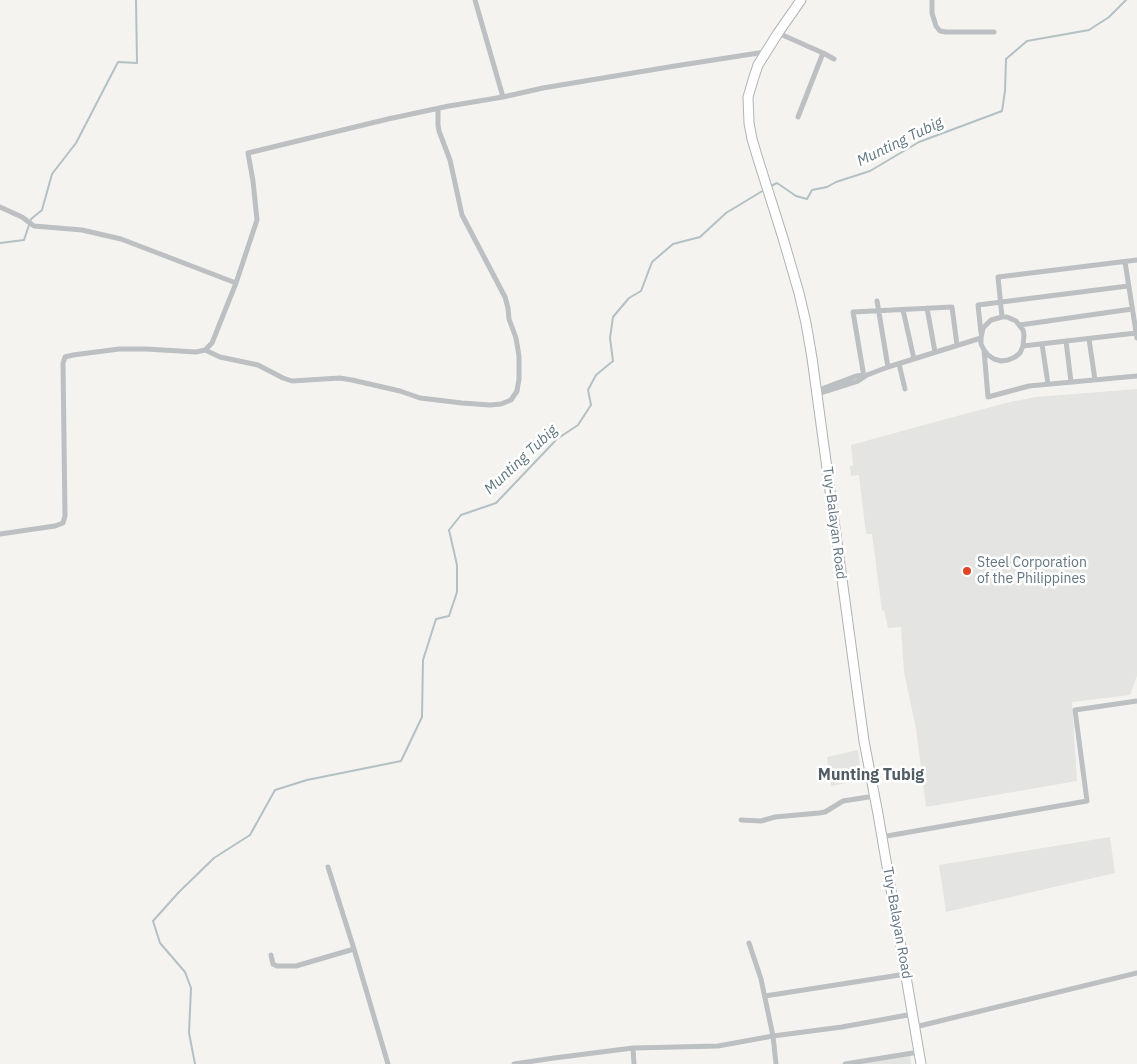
<!DOCTYPE html>
<html>
<head>
<meta charset="utf-8">
<style>
  body { margin:0 }
  canvas { display:block; background:#f4f3ef }
</style>
</head>
<body>
<canvas width="1137" height="1064"></canvas>
<script>
const c = document.querySelector('canvas').getContext('2d');
c.lineJoin = 'round';
function paint(path, color) {
  c.fillStyle = color;
  c.fill(path, 'evenodd');
}
function shape(rows) {
  const path = new Path2D();
  for (const r of rows) {
    path.moveTo(r[0], r[1]);
    for (let i = 2; i < r.length; i += 2) path.lineTo(r[i], r[i + 1]);
  }
  return path;
}
function strokePath(path, color, width, dash) {
  c.strokeStyle = color;
  c.lineWidth = width;
  c.lineCap = dash ? 'butt' : 'round';
  c.setLineDash(dash || []);
  c.stroke(path);
}
function drawText(font, color, halo, rows, align = 'center') {
  c.font = font + ' "IBM Plex Sans",sans-serif';
  c.lineWidth = 5;
  c.setLineDash([]);
  c.textBaseline = 'middle';
  c.strokeStyle = halo;
  c.fillStyle = color;
  for (const [text, x, y, turn = 0] of rows) {
    c.save();
    c.translate(x, y);
    c.rotate((+turn || 0) * Math.PI / 180);
    c.textAlign = isNaN(turn) ? turn : align;
    if (halo) c.strokeText(text, 0, 0);
    c.fillText(text, 0, 0);
    c.restore();
  }
}
paint(shape([
  [1137,389,1137,676,1130,695,1072,702,1077,781,926,807,916,729,904,672,901,627,888,628,884,610,882,611,872,534,866,534,859,475,851,476,850,466,853,465,851,445,942,420,1010,402,1036,397],
  [858,750,862,780,831,786,827,757],
  [1110,837,1115,873,946,912,939,865],
  [910,1054,911,1064,860,1064]
]), '#e4e5e3');
strokePath(shape([
  [771,186,777,183,796,196,807,199,812,190,827,187,836,182,870,171,919,142,1002,111,1005,91,1006,59,1027,41,1089,30,1109,17,1126,0],
  [0,243,24,240,31,219,42,210,52,174,76,143,118,62,137,63,136,0],
  [195,1064,189,1033,191,988,185,972,160,943,153,921,179,892,214,858,250,835,275,790,307,780,401,761,422,717,423,660,436,619,449,616,457,592,457,565,449,530,461,515,496,503,557,439,578,425,591,405,588,390,596,375,613,361,610,338,613,317,629,298,641,291,652,262,673,244,700,237,726,213,764,190]
]), '#b3c1c4', 2);
const primary = shape([
  [801,0,778,33,758,65,754,77,748,97,749,123,752,139,758,159,783,238,799,293,806,323,812,358,864,741,878,814,921,1064]
]);
strokePath(primary, '#afb4b7', 11);
strokePath(shape([
  [475,0,503,97],
  [932,0,932,13,936,26,940,31,946,32,994,32],
  [778,33,823,53,798,117],
  [823,53,834,59],
  [0,207,22,217,34,226,82,230,121,239,236,283,257,220,253,181,248,153,388,119,449,106,503,97,543,88,675,66,765,52],
  [1125,262,1137,338],
  [877,301,888,367],
  [927,308,935,352],
  [903,310,914,359],
  [1002,317,998,277,1137,260],
  [1020,325,1132,309],
  [981,333,978,305,1128,286],
  [1089,339,1095,380],
  [1066,341,1071,382],
  [1042,344,1048,384],
  [1023,346,1136,333],
  [205,350,220,357,258,365,283,378,292,381,340,378,352,380,400,391,420,398,462,403,490,405,501,404,511,400,517,391,519,379,519,356,516,338,509,319,508,308,505,297,462,215,450,160,439,131,438,125,438,109],
  [984,350,988,355,994,359,1001,361,1008,360,1015,357,1020,353,1023,346,1024,335,1023,330,1016,321,1007,317,1002,317,991,320,983,328,981,338,981,344,984,350,988,397,1029,386,1137,376],
  [899,364,905,389],
  [864,377,853,312,952,307,957,345],
  [816,391,856,376,864,375],
  [817,394,858,381,867,375,888,367,981,338],
  [0,534,55,526,63,523,65,516,63,363,65,357,73,355,119,349,146,349,196,352,205,350,212,343,236,283],
  [741,820,761,821,775,817,819,813,825,812,843,801,875,796],
  [881,837,1087,801,1075,710,1137,701],
  [328,867,354,949,388,1064],
  [749,943,761,979,773,1036,776,1064],
  [271,955,273,964,277,966,296,966,354,949],
  [765,996,906,974],
  [915,1027,1137,973],
  [633,1048,634,1064],
  [514,1064,554,1058,633,1048,718,1046,773,1036,842,1027,913,1014],
  [845,1064,919,1052]
]), '#bcc0c3', 5);
strokePath(primary, '#fff', 9);
for (const [x, y, r, color] of [
  [967,571,5,"#df4424"]
]) {
  const dot = new Path2D();
  dot.arc(x, y, r, 0, 2 * Math.PI);
  c.fillStyle = color;
  c.fill(dot);
  strokePath(dot, '#fff', 2);
}
drawText('14px', '#637580', '#fff', [
  ["Tuy-Balayan Road",834,523,83],
  ["Tuy-Balayan Road",897,923,80]
]);
drawText('14px', '#637580', '#fff', [
  ["Steel Corporation",977,563],
  ["of the Philippines",977,579]
], 'left');
drawText('italic 15px', '#5f777e', '#fff', [
  ["Munting Tubig",900,142,-26],
  ["Munting Tubig",521,460,-43]
]);
drawText('bold 16px', '#515d65', '#fff', [
  ["Munting Tubig",871,775]
]);
</script>
</body>
</html>
